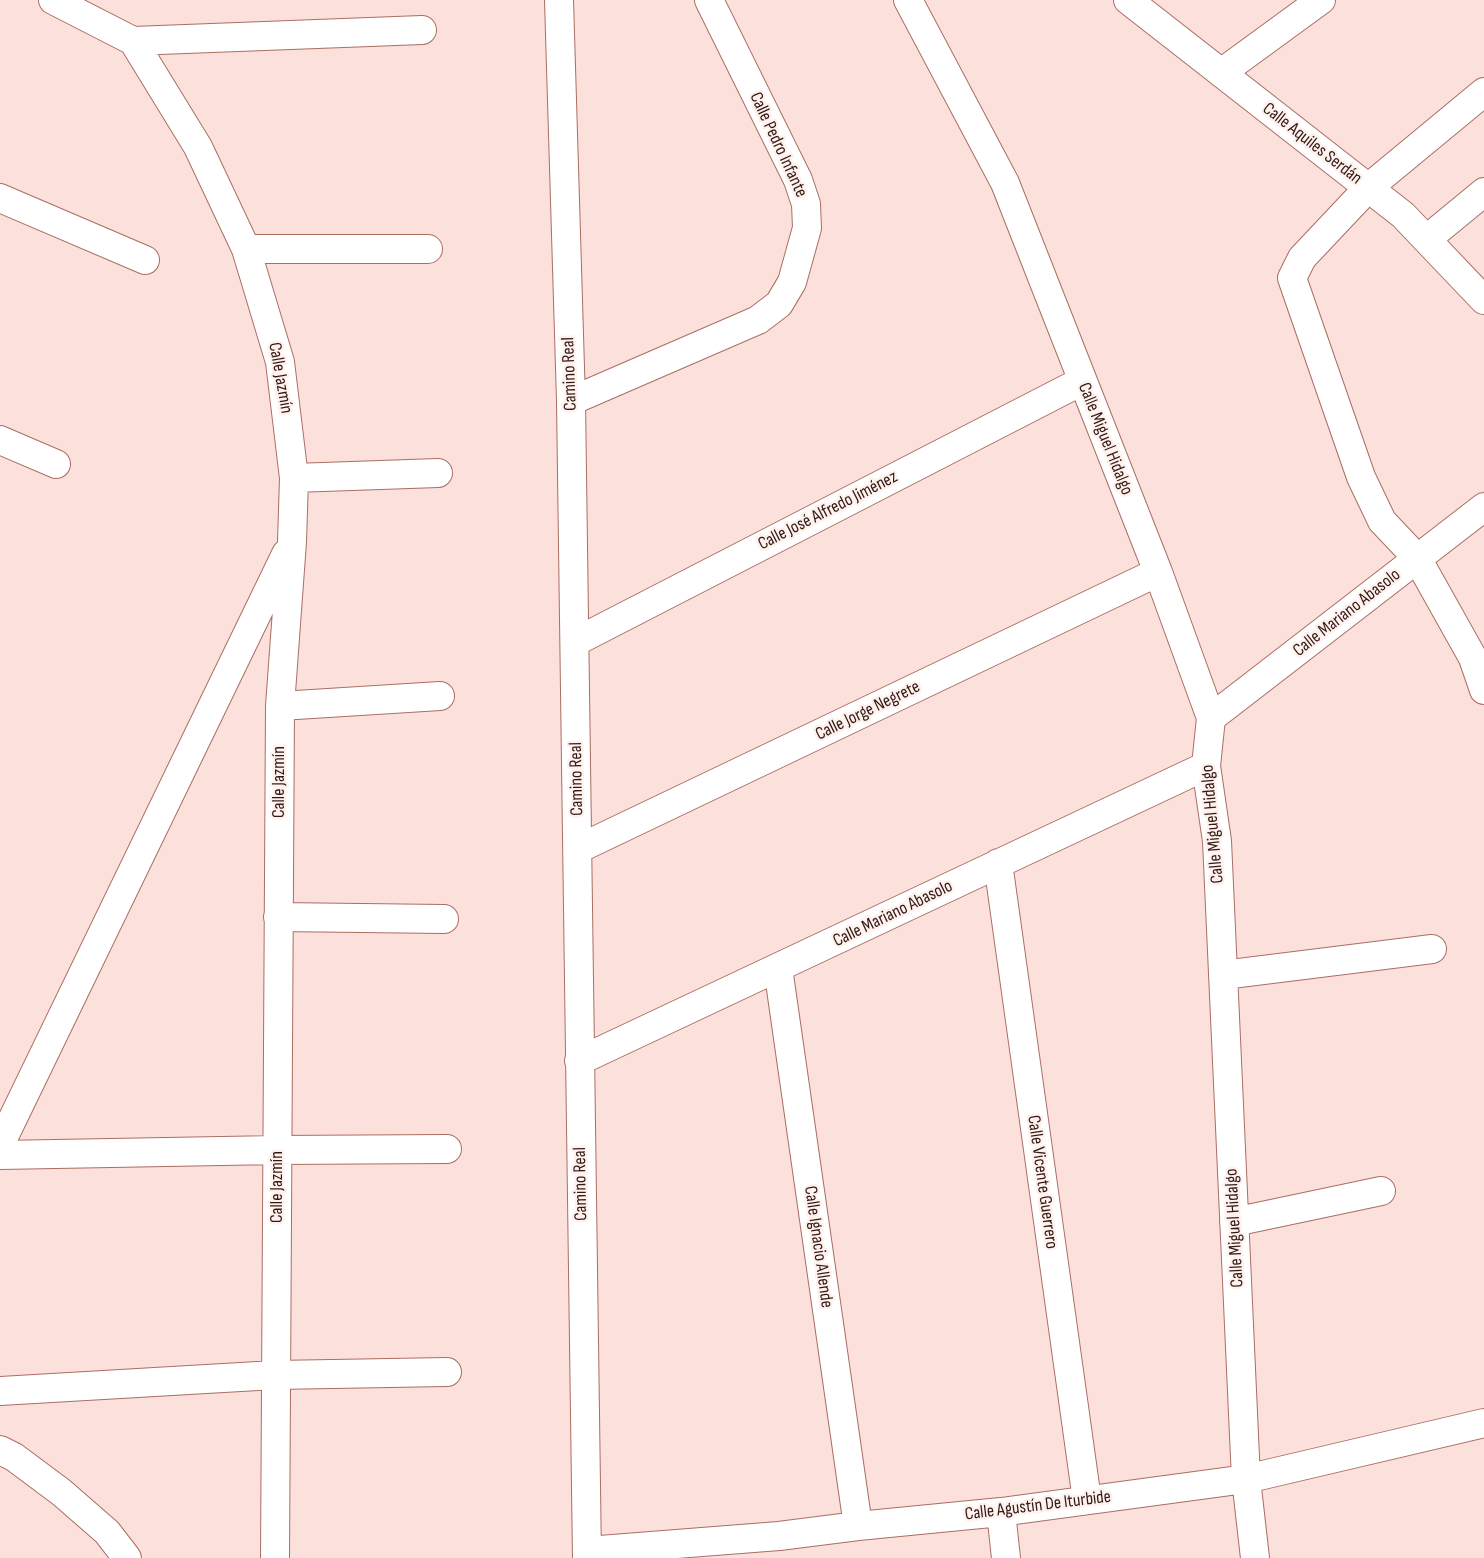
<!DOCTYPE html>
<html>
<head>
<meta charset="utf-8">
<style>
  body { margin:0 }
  canvas { display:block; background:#fce0db }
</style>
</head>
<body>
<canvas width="1484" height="1558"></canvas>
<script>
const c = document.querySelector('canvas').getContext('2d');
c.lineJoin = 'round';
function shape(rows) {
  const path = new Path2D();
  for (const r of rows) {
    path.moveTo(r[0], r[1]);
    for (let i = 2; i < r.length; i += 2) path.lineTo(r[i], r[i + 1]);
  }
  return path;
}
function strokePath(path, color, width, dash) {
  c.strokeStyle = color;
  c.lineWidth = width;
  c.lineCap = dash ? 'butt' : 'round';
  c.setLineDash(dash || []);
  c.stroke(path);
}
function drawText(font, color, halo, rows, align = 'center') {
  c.font = font + ' "Sofia Sans Condensed",sans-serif';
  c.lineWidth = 5;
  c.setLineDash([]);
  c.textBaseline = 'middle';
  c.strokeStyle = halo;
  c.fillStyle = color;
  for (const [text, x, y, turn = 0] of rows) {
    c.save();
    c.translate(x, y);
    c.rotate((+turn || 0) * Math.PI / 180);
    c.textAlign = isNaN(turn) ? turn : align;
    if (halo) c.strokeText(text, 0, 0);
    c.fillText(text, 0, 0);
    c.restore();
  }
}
const minor = shape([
  [53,0,133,41,422,30],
  [559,0,571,401,587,1558],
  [908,0,1005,183,1158,572,1211,718,1206,766,1217,841,1246,1479,1255,1558],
  [1128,0,1403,215,1484,300],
  [133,41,198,147,246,249,280,362,294,478,292,542,280,706,275,1558],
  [1221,73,1321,0],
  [1484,92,1368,188,1302,258,1292,278,1361,477,1382,521,1417,558,1473,658,1484,690],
  [0,198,145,260],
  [1427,239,1484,192],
  [246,249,428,249],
  [571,401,758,320,779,304,792,282,807,228,806,204,798,180,709,0],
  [0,440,56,464],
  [294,478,438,473],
  [575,642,1082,381],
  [280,706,440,696],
  [1211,718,1484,507],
  [578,849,1158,572],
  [998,863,1087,1500],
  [278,917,444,919],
  [778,968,858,1526],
  [1223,975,1432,949],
  [579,1061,1206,766],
  [0,1145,286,554],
  [0,1155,277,1150,447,1149],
  [1234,1222,1381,1191],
  [0,1391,275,1375,447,1372],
  [0,1450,14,1457,61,1492,107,1532,127,1558],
  [1001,1512,1006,1558],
  [587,1551,779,1536,858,1526,1001,1512,1246,1479,1484,1423]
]);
strokePath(minor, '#aa6e63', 30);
strokePath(minor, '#fff', 28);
drawText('18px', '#311915', '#fff1ee', [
  ["Calle Aquiles Serdán",1312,144,38],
  ["Calle Pedro Infante",778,145,65],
  ["Camino Real",570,374,-92],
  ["Calle Jazmín",280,378,80],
  ["Calle Miguel Hidalgo",1105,439,68],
  ["Calle José Alfredo Jiménez",828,511,-27],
  ["Calle Mariano Abasolo",1347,613,-38],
  ["Calle Jorge Negrete",868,711,-26],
  ["Camino Real",577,779,-91],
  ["Calle Jazmín",279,782,-90],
  ["Calle Miguel Hidalgo",1213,824,-95],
  ["Calle Mariano Abasolo",893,914,-26],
  ["Calle Vicente Guerrero",1042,1182,82],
  ["Camino Real",581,1184,-91],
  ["Calle Jazmín",277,1187,-90],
  ["Calle Miguel Hidalgo",1235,1228,-93],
  ["Calle Ignacio Allende",818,1247,82],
  ["Calle Agustín De Iturbide",1038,1506,-7]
]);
</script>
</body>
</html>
